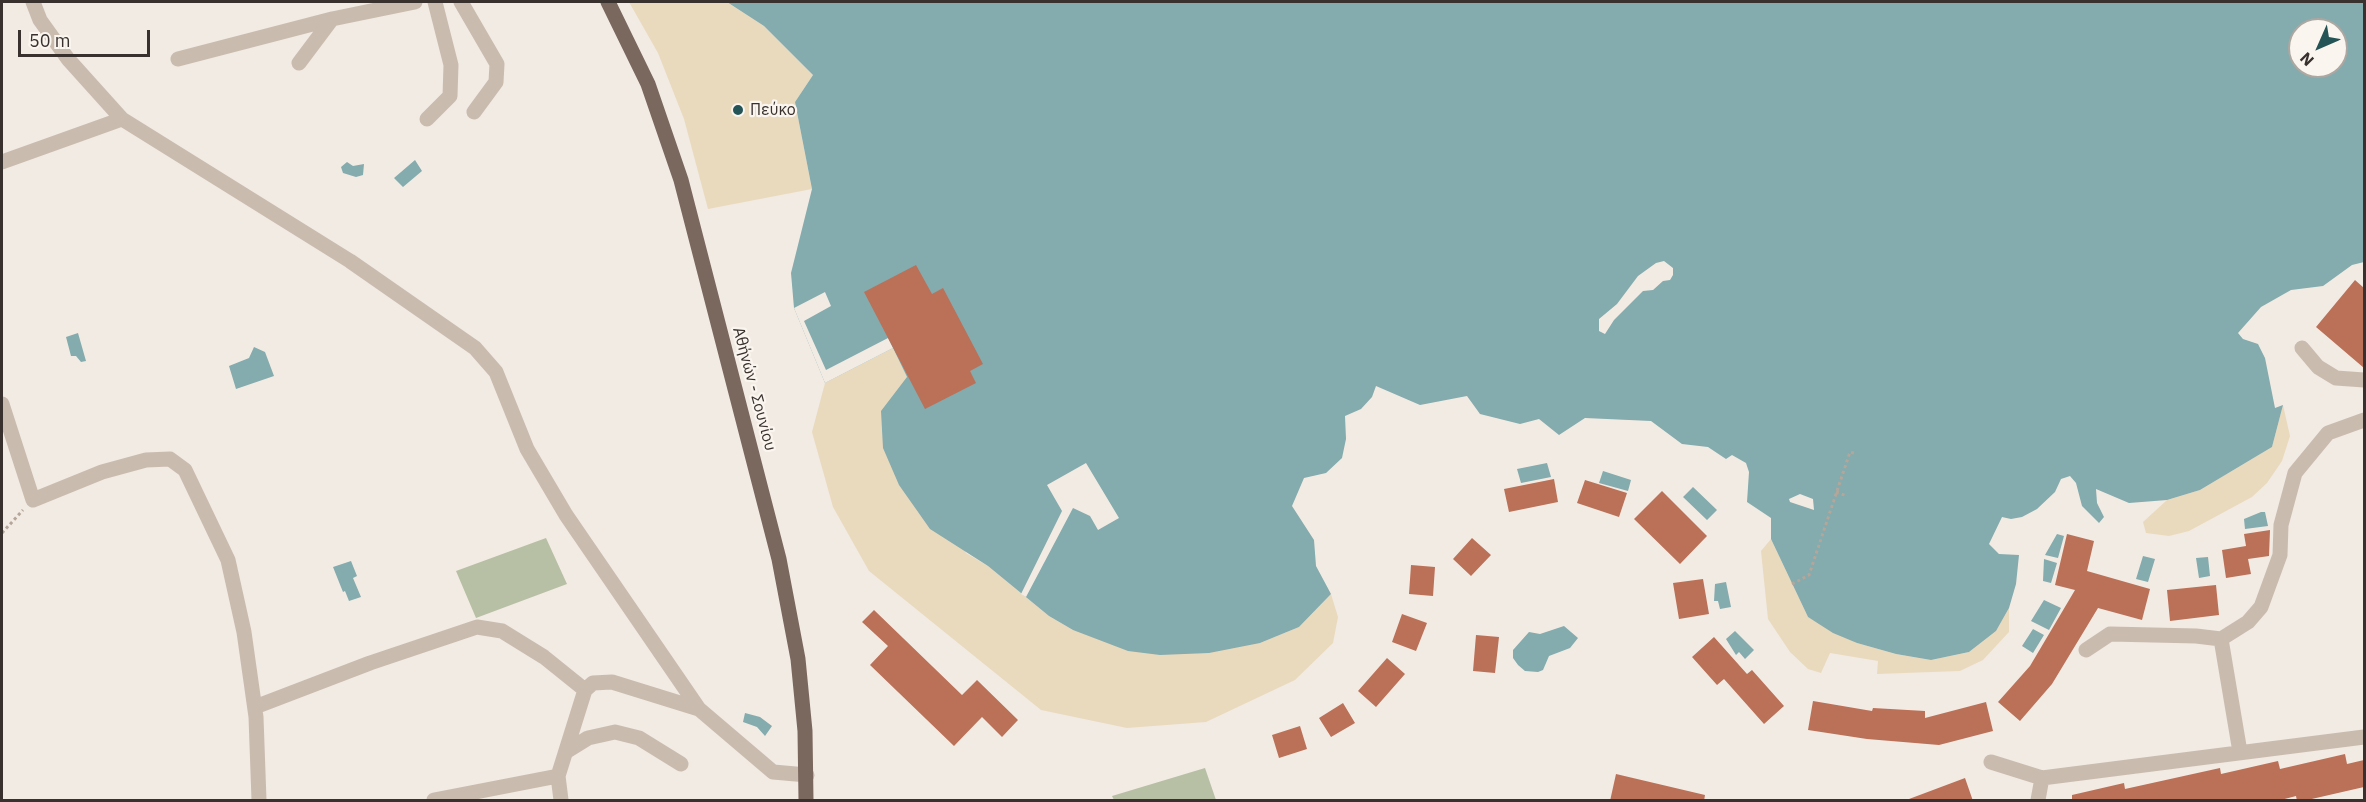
<!DOCTYPE html>
<html>
<head>
<meta charset="utf-8">
<style>
  body { margin:0 }
  #map { position:relative; width:2366px; height:802px; overflow:hidden; background:#f2ebe3; font-family:"IBM Plex Sans",sans-serif }
  canvas { display:block }
  .frame { position:absolute; inset:0; border:3px solid #39312d; pointer-events:none }
  .north { position:absolute; left:2288px; top:18px; width:60px; height:60px; box-sizing:border-box; background:#faf5ef; border:2px solid #ada7a1; border-radius:50%; rotate:225deg; font-size:16px; font-weight:700; line-height:24px; text-align:center; color:#39312d }
  .north::after { content:''; display:block; margin:auto; width:21px; height:27px; background:#255457; clip-path:polygon(50% 0,100% 100%,50% 72%,0 100%) }
  .scale { position:absolute; left:18px; top:30px; width:132px; height:27px; box-sizing:border-box; border:3px solid #39312d; border-top:0; padding-left:8px; font-size:18px; line-height:21px; white-space:nowrap; color:#39312d; -webkit-text-stroke:4px #faf5ef; paint-order:stroke }
</style>
</head>
<body>
<div id="map">
<canvas width="2366" height="802"></canvas>
<div class="frame"></div>
<div class="north">N</div>
<div class="scale">50 m</div>
</div>
<script>
const c = document.querySelector('canvas').getContext('2d');
c.lineJoin = 'round';
function paint(path, color) {
  c.fillStyle = color;
  c.fill(path, 'evenodd');
}
function shape(rows) {
  const path = new Path2D();
  for (const r of rows) {
    path.moveTo(r[0], r[1]);
    for (let i = 2; i < r.length; i += 2) path.lineTo(r[i], r[i + 1]);
  }
  return path;
}
function strokePath(path, color, width, dash) {
  c.strokeStyle = color;
  c.lineWidth = width;
  c.lineCap = dash ? 'butt' : 'round';
  c.setLineDash(dash || []);
  c.stroke(path);
}
function drawText(font, color, halo, rows, align = 'center') {
  c.font = font + ' "IBM Plex Sans",sans-serif';
  c.lineWidth = 4.5;
  c.setLineDash([]);
  c.textBaseline = 'middle';
  c.strokeStyle = halo;
  c.fillStyle = color;
  for (const [text, x, y, turn = 0] of rows) {
    c.save();
    c.translate(x, y);
    c.rotate((+turn || 0) * Math.PI / 180);
    c.textAlign = isNaN(turn) ? turn : align;
    if (halo) c.strokeText(text, 0, 0);
    c.fillText(text, 0, 0);
    c.restore();
  }
}
paint(shape([
  [546,538,567,584,476,618,456,571],
  [1205,768,1216,800,1114,800,1112,796]
]), '#b7c0a4');
paint(shape([
  [629,2,727,2,764,26,813,75,795,102,812,189,708,209,684,119,658,53],
  [893,348,907,377,966,553,988,566,1049,616,1073,630,1260,643,1299,627,1331,594,1338,617,1333,643,1295,680,1206,722,1127,728,1041,710,869,571,833,507,812,432,825,383],
  [2283,405,2290,436,2282,461,2267,483,2252,497,2189,531,2169,536,2146,533,2143,522,2167,500,2200,490,2272,447],
  [1771,539,1808,617,1857,643,1896,654,1931,660,1969,652,1996,631,2009,608,2009,632,1983,660,1960,671,1877,674,1878,661,1830,653,1821,673,1808,669,1790,652,1768,619,1761,551]
]), '#e9dabe');
paint(shape([
  [727,2,2364,2,2364,262,2352,265,2323,286,2291,290,2261,307,2238,333,2243,339,2258,344,2265,358,2275,408,2283,405,2272,447,2200,490,2167,500,2129,503,2096,489,2097,503,2104,517,2099,523,2082,506,2076,483,2070,476,2061,479,2055,492,2037,509,2022,517,2011,519,2002,517,1989,544,1999,554,2019,555,2016,584,2009,608,1996,631,1969,652,1931,660,1896,654,1857,643,1833,633,1808,617,1771,539,1771,518,1747,502,1749,472,1746,463,1732,455,1726,459,1708,447,1682,444,1651,421,1585,418,1559,435,1539,419,1520,424,1480,414,1467,396,1420,405,1376,386,1372,397,1361,409,1345,416,1346,439,1342,458,1326,473,1304,478,1292,506,1314,540,1316,566,1331,594,1299,627,1260,643,1209,653,1160,655,1128,651,1073,630,1049,616,988,566,930,529,899,485,883,448,881,411,907,377,893,348,825,383,794,308,791,273,812,189,795,102,813,75,764,26],
  [2300,30,2336,30,2336,66,2300,66],
  [1664,261,1673,268,1673,275,1670,280,1663,281,1653,290,1643,291,1614,320,1605,334,1599,331,1599,319,1617,304,1638,276,1656,263],
  [1800,494,1813,499,1814,510,1790,502,1789,499],
  [415,160,422,171,403,187,394,178],
  [347,162,353,166,364,164,363,175,356,177,343,173,341,167],
  [78,333,86,361,81,362,76,356,71,356,66,337],
  [254,347,265,352,274,376,236,389,229,366,249,358],
  [1547,463,1551,477,1521,483,1517,469],
  [1603,471,1631,480,1628,491,1599,483],
  [1693,487,1717,510,1707,520,1683,497],
  [2261,512,2265,512,2268,526,2245,529,2244,519],
  [2057,534,2064,536,2058,558,2045,555],
  [2143,556,2155,559,2148,582,2136,579],
  [2208,557,2210,576,2199,578,2196,558],
  [2044,559,2057,563,2051,583,2043,581],
  [351,561,357,576,353,578,361,597,349,601,345,591,343,592,333,567],
  [1726,582,1731,607,1720,609,1718,601,1714,601,1715,584],
  [2044,600,2061,608,2049,630,2031,621],
  [1564,626,1578,638,1570,648,1549,656,1543,670,1538,672,1525,671,1518,665,1513,658,1513,650,1529,632,1540,634],
  [2033,629,2044,635,2033,653,2022,646],
  [1735,631,1754,650,1745,659,1739,652,1736,655,1726,639],
  [745,713,760,717,772,726,765,736,757,727,743,722]
]), '#84abad');
paint(shape([
  [825,292,831,306,804,321,826,370,888,338,893,348,825,383,794,308],
  [1086,463,1119,518,1098,530,1090,516,1073,508,1026,597,1021,594,1062,511,1047,485]
]), '#f2ebe3');
paint(shape([
  [916,265,932,294,943,288,983,364,970,371,976,383,925,409,864,292],
  [2355,280,2364,288,2364,368,2316,327],
  [1554,479,1558,502,1509,512,1504,489],
  [1585,480,1627,493,1619,517,1577,503],
  [1662,491,1707,536,1680,564,1634,519],
  [2270,530,2269,556,2248,559,2251,574,2226,578,2222,550,2246,546,2244,534],
  [2067,534,2094,541,2087,571,2150,589,2142,620,2098,608,2052,684,2020,721,1998,702,2030,666,2075,590,2055,585],
  [1472,538,1491,555,1471,576,1453,559],
  [1411,565,1435,567,1433,596,1409,594],
  [1703,579,1709,614,1679,619,1673,583],
  [2216,585,2219,615,2170,621,2167,590],
  [874,610,962,695,977,680,1018,720,1002,737,982,717,954,746,870,665,888,646,862,622],
  [1402,614,1427,623,1416,651,1392,642],
  [1476,635,1499,637,1495,673,1473,671],
  [1714,637,1747,674,1752,670,1784,706,1764,724,1724,679,1717,685,1692,657],
  [1387,658,1405,674,1376,707,1358,691],
  [1813,701,1872,711,1873,708,1925,711,1925,718,1986,702,1993,731,1939,745,1867,739,1808,730],
  [1343,703,1355,723,1331,737,1319,718],
  [1300,726,1307,749,1279,758,1272,735],
  [2345,754,2347,764,2364,760,2364,787,2303,801,2297,801,2296,796,2277,801,2072,801,2072,795,2124,783,2125,789,2220,768,2221,774,2278,761,2280,769],
  [1616,774,1705,795,1704,801,1610,801],
  [1965,778,1973,801,1910,801,1909,799]
]), '#bb7058');
strokePath(shape([
  [1836,492,1847,496],
  [2,533,23,510],
  [1792,584,1809,575,1850,452,1857,454]
]), '#b5a69a', 3, [3, 3]);
strokePath(shape([
  [33,2,40,20,68,59,122,119,350,261,475,348,496,372,527,449,566,515,699,709],
  [461,2,497,64,496,82,474,112],
  [178,59,332,19,415,2],
  [299,63,332,19],
  [427,119,450,96,451,65,435,2],
  [2,162,122,119],
  [2302,348,2318,367,2336,378,2364,380],
  [2,404,33,500,102,472,146,460,170,459,185,470,228,560,244,632,256,717,259,800],
  [2221,639,2240,752],
  [2086,650,2110,634,2196,636,2221,639,2248,622,2261,607,2280,555,2281,525,2295,473,2328,433,2364,420],
  [255,707,370,663,477,627,502,631,544,657,585,690],
  [567,751,588,738,615,732,639,738,681,764],
  [1991,762,2042,778,2038,800],
  [558,776,585,690,593,683,612,682,699,709,773,772,807,775],
  [2042,778,2364,737],
  [434,800,558,776,561,800]
]), '#cabbaf', 15);
strokePath(shape([
  [608,2,648,84,681,180,779,559,798,659,805,731,806,800]
]), '#7a685f', 15);
for (const [x, y, r, color] of [
  [738,110,6,"#255457"]
]) {
  const dot = new Path2D();
  dot.arc(x, y, r, 0, 2 * Math.PI);
  c.fillStyle = color;
  c.fill(dot);
  strokePath(dot, '#faf5ef', 2);
}
drawText('16px', '#39312d', '#faf5ef', [
  ["Πεύκο",750,110]
], 'left');
drawText('16px', '#39312d', '#faf5ef', [
  ["Αθήνών - Σουνίου",754,389,75]
]);
</script>
</body>
</html>
